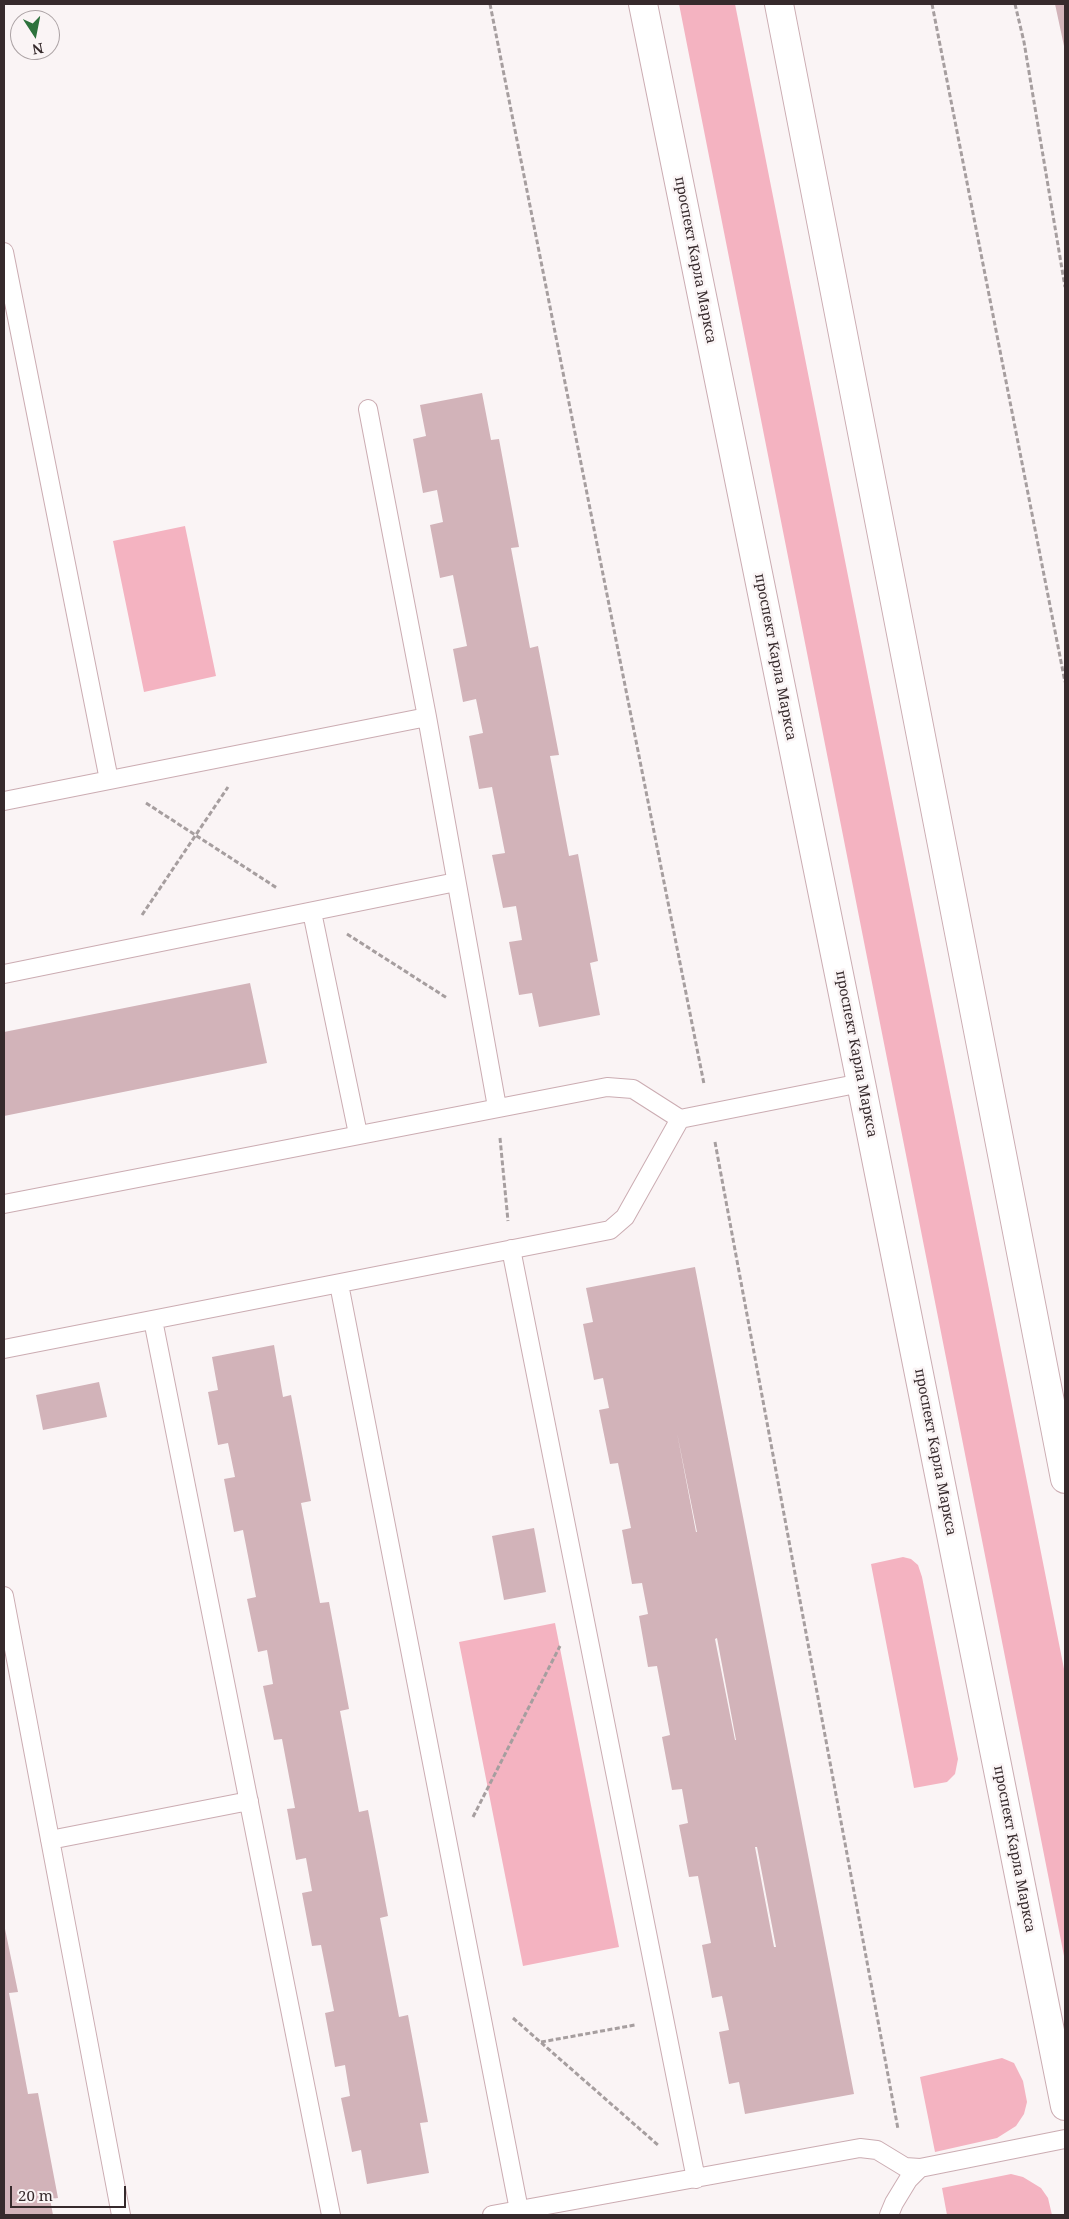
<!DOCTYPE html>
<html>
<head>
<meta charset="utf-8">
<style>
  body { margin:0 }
  #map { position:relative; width:1069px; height:2219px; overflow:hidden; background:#faf4f5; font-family:"Noto Serif",serif }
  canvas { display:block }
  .frame { position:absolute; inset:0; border:5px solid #362a2c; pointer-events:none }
  .north { position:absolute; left:10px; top:10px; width:50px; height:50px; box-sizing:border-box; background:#faf4f5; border:1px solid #aca3a5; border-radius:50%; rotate:169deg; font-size:14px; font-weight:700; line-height:20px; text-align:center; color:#362a2c }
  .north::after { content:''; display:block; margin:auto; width:18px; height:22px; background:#2d723d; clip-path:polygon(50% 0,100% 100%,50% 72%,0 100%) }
  .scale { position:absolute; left:10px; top:2186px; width:116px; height:22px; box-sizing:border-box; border:2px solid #362a2c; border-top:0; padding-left:6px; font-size:15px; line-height:18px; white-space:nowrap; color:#362a2c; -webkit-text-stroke:4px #faf4f5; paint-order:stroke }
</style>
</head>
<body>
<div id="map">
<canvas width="1069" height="2219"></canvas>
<div class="frame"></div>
<div class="north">N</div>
<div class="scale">20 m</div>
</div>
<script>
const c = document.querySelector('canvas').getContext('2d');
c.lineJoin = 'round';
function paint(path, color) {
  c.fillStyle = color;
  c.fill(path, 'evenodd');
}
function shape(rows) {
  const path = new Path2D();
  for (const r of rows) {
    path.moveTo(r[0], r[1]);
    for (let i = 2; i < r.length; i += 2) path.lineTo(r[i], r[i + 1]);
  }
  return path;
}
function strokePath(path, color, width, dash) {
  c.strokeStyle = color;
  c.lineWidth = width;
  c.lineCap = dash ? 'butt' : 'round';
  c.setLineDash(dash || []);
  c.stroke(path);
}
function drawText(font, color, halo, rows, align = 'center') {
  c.font = font + ' "Noto Serif",serif';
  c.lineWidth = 5;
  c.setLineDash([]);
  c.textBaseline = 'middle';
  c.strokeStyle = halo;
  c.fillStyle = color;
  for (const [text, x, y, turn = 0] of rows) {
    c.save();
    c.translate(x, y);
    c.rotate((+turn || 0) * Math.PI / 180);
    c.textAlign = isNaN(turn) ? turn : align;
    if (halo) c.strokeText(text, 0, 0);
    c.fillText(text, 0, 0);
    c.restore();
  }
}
paint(shape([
  [679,4,735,4,1065,1674,1065,1961],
  [185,526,216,676,144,692,113,541],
  [903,1557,911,1559,918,1565,922,1577,958,1759,955,1774,947,1782,914,1788,871,1564],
  [555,1623,619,1947,523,1966,459,1642],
  [1002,2058,1014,2063,1023,2081,1027,2102,1024,2114,1016,2126,997,2138,935,2152,920,2077],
  [1011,2174,1023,2177,1041,2188,1048,2198,1052,2215,947,2215,942,2188]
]), '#f4b3c1');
paint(shape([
  [1055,4,1065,4,1065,46,1064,46],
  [482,393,491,440,499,439,519,547,511,548,530,648,538,646,559,755,550,756,569,856,578,854,598,961,590,963,600,1015,539,1027,532,993,519,995,509,942,522,940,516,906,503,908,492,855,505,853,492,787,479,789,469,736,483,733,476,699,463,702,453,649,467,646,453,575,440,578,430,525,443,522,437,490,423,493,413,439,426,436,420,405],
  [250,983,267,1063,4,1116,4,1032],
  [695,1267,854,2094,745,2114,739,2082,729,2084,719,2032,729,2030,722,1996,712,1998,702,1945,711,1943,698,1876,689,1877,679,1825,688,1823,682,1789,672,1790,662,1737,670,1735,657,1666,648,1667,639,1616,648,1614,642,1583,632,1584,622,1530,631,1528,618,1463,610,1464,599,1410,609,1408,603,1378,594,1380,583,1324,593,1322,586,1288],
  [677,1433,697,1532,696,1532],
  [717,1638,736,1740,735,1740,715,1639],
  [755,1847,757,1847,776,1947,774,1947],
  [274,1345,283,1397,291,1395,311,1501,301,1503,320,1603,329,1602,349,1709,340,1711,359,1812,368,1810,388,1916,380,1918,399,2017,408,2015,428,2122,420,2123,429,2173,367,2184,361,2150,352,2152,341,2098,350,2096,345,2065,335,2067,325,2013,334,2011,321,1945,312,1946,302,1893,312,1891,306,1858,296,1860,287,1809,295,1808,282,1739,274,1740,263,1686,273,1684,267,1650,258,1652,247,1599,256,1597,243,1530,234,1532,224,1479,235,1477,228,1443,218,1445,208,1392,218,1390,212,1357],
  [99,1382,107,1417,43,1430,36,1395],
  [534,1528,546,1592,504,1600,492,1536],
  [4,1924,18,1992,9,1993,28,2094,38,2093,58,2198,50,2199,53,2215,4,2215]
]), '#d2b3b9');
const lane = shape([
  [4,252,109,780],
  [368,409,427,717,497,1107],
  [4,801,427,717],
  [312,912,358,1134],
  [4,974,456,882],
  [4,1204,607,1087,633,1089,680,1119],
  [511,1249,696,2179],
  [339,1284,519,2210],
  [153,1320,331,2215],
  [4,1349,610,1230,625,1217,680,1119,861,1083],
  [4,1596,121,2215],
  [50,1840,249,1801],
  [492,2215,860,2148,877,2150,905,2167,920,2168,1065,2139],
  [889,2215,894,2203,908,2180,920,2168]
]);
const secondary = shape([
  [643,4,861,1083,1065,2106],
  [779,4,1065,1479]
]);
strokePath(lane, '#cbacb2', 20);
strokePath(secondary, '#cbacb2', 30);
strokePath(shape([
  [490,4,704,1084],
  [932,4,1065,682],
  [1015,4,1024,42,1065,287],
  [146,803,277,888],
  [142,915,228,787],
  [347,934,447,998],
  [500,1138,508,1221],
  [715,1142,898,2129],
  [473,1817,560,1646],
  [513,2018,658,2145],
  [541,2042,635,2025]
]), '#a69e9f', 3, [5, 2.5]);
strokePath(lane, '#fff', 18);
strokePath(secondary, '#fff', 28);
drawText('14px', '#362a2c', '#faf4f5', [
  ["проспект Карла Маркса",695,260,79],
  ["проспект Карла Маркса",775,657,79],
  ["проспект Карла Маркса",856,1054,79],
  ["проспект Карла Маркса",935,1452,79],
  ["проспект Карла Маркса",1014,1849,79]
]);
</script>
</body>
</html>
